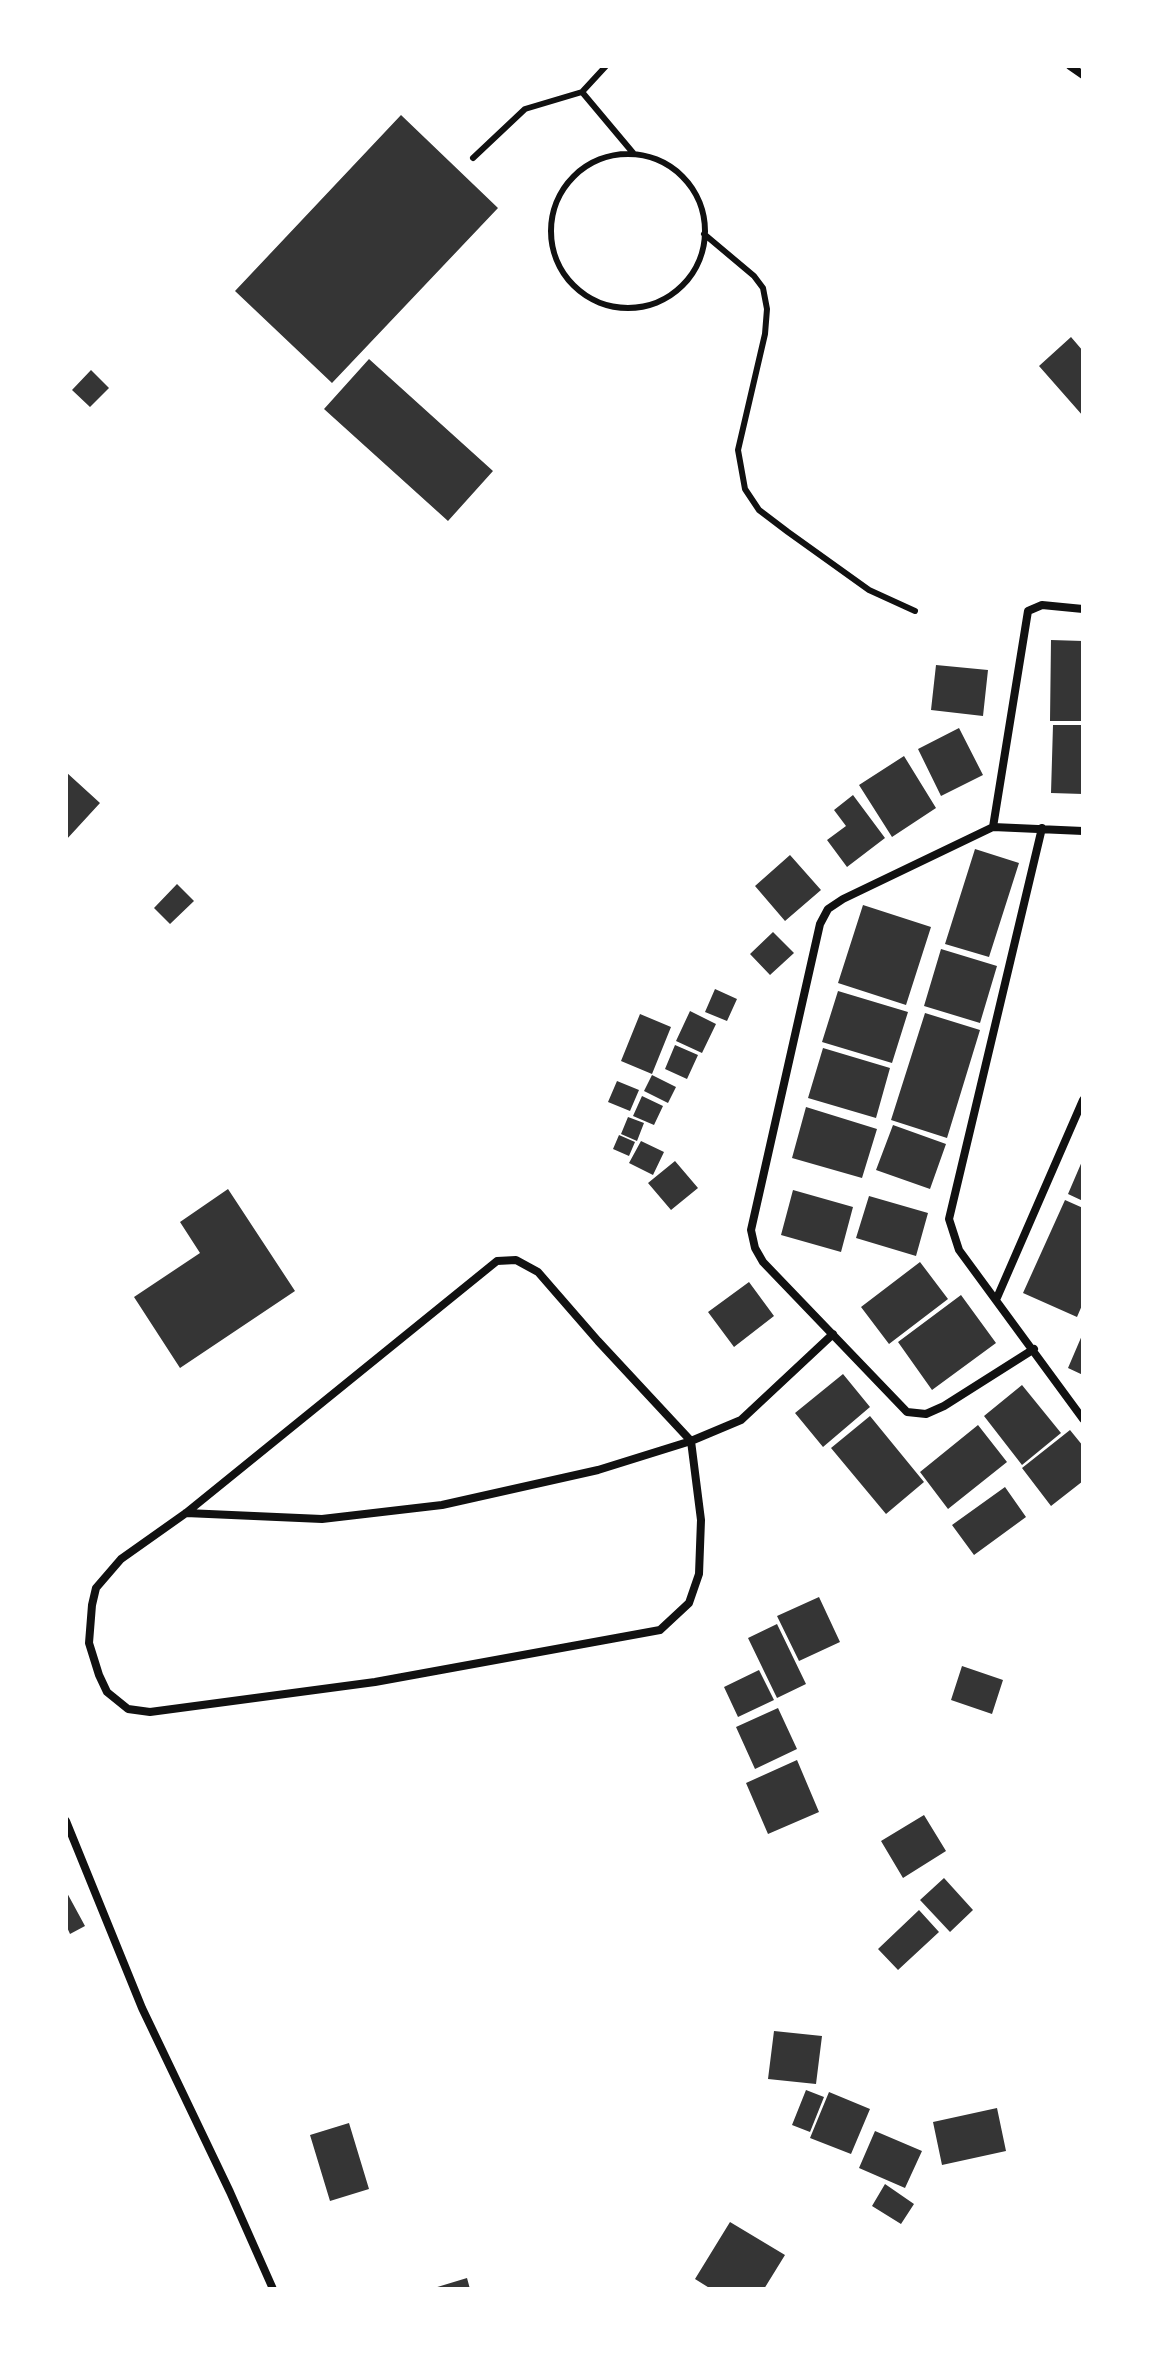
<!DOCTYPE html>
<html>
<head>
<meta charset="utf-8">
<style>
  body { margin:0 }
  #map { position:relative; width:1149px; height:2355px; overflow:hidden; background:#fff; font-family:Overpass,sans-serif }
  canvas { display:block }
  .frame { position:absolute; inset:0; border:68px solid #fff; pointer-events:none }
</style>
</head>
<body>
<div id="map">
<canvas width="1149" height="2355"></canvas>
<div class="frame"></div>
</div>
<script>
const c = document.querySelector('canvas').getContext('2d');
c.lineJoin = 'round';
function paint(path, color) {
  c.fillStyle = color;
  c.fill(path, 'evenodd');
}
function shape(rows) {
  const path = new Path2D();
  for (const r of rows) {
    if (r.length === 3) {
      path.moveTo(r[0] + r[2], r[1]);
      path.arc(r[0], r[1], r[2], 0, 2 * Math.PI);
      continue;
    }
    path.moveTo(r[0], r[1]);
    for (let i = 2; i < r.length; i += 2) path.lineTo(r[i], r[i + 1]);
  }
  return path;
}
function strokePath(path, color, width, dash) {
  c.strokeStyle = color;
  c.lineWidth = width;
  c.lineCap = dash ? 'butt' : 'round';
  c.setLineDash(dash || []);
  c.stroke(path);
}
paint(shape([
  [401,115,498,208,332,383,235,291],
  [1071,337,1083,351,1083,416,1039,366],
  [369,359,493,471,448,521,324,409],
  [91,370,109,388,90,407,72,390],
  [1051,640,1083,641,1083,721,1050,721],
  [936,665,988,670,983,716,931,710],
  [1053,725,1083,725,1083,794,1051,793],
  [959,728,983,775,941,796,918,749],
  [904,756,936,808,892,837,859,785],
  [66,772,100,803,66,840],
  [853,795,885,838,847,867,827,840,846,826,834,810],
  [975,849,1019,863,989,957,945,944],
  [790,855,821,890,785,921,755,886],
  [177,884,194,901,170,924,154,908],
  [863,905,931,927,906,1005,838,983],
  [773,932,794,953,770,975,750,954],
  [941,949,997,966,980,1023,924,1006],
  [715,989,737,999,727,1021,705,1012],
  [838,991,908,1012,892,1063,822,1042],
  [690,1011,716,1024,702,1053,676,1041],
  [925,1013,980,1030,947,1138,891,1120],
  [640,1014,671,1027,652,1074,621,1061],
  [675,1045,698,1055,687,1079,665,1069],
  [823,1048,890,1068,876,1118,808,1098],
  [652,1075,676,1087,668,1103,644,1091],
  [617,1081,639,1090,630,1111,608,1102],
  [642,1096,663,1106,654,1125,633,1116],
  [806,1107,877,1129,862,1178,792,1158],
  [628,1117,644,1123,637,1141,621,1134],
  [893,1125,946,1144,930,1189,876,1170],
  [619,1135,635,1142,629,1156,613,1149],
  [641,1141,664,1152,653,1175,629,1163],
  [1083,1159,1083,1201,1068,1194],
  [675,1161,698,1188,671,1210,648,1183],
  [228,1189,295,1291,180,1368,134,1297,200,1253,180,1222],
  [793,1190,853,1207,841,1252,781,1235],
  [869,1196,928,1213,916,1256,856,1238],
  [1065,1200,1083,1208,1083,1303,1077,1317,1023,1293],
  [920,1262,948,1299,889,1344,861,1307],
  [749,1282,774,1316,734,1347,708,1312],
  [961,1295,996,1343,932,1390,898,1342],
  [1083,1333,1083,1375,1068,1368],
  [843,1374,870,1407,823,1447,795,1413],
  [1022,1385,1061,1433,1022,1465,984,1416],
  [870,1416,924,1482,886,1514,831,1448],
  [978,1425,1007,1462,948,1509,920,1472],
  [1070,1430,1083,1446,1083,1481,1051,1506,1022,1468],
  [1005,1487,1026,1517,974,1555,952,1525],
  [819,1597,840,1642,799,1661,777,1616],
  [777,1624,806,1684,777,1698,748,1638],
  [962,1666,1003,1680,992,1714,951,1700],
  [759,1670,774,1700,738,1717,724,1687],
  [778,1708,797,1749,755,1769,736,1727],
  [797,1760,819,1812,768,1834,746,1783],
  [924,1815,946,1851,903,1878,881,1841],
  [944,1878,973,1910,950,1932,920,1900],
  [66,1891,85,1926,70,1934,66,1925],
  [919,1910,939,1932,898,1970,878,1949],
  [774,2031,822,2036,816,2084,768,2079],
  [806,2090,824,2097,810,2132,792,2125],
  [829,2092,870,2109,851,2154,810,2138],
  [997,2108,1006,2151,942,2165,933,2122],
  [349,2123,369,2189,330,2201,310,2135],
  [875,2131,922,2151,905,2188,859,2168],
  [885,2184,914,2204,901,2224,872,2206],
  [730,2222,785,2255,764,2289,711,2289,695,2279],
  [467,2278,470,2289,434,2289,434,2288]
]), '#353535');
strokePath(shape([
  [582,92,634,154],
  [628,231,77],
  [473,158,525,109,582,92,606,66],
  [704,234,754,276,763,288,767,309,765,334,738,450,745,489,759,510,788,532,869,590,915,611]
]), '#111', 6);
strokePath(shape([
  [1070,66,1083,75],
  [993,827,1028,611,1042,605,1083,609],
  [1042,828,949,1219,959,1250,1083,1419],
  [996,1300,1083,1100],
  [1034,1349,944,1406,926,1414,907,1412,763,1262,755,1248,751,1230,820,924,828,909,843,899,993,827,1083,831],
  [186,1513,322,1519,442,1505,598,1470,691,1441,701,1520,699,1574,689,1603,660,1630,375,1682,150,1712,128,1709,107,1692,99,1675,89,1643,92,1605,96,1588,121,1559,186,1513,497,1261,516,1260,538,1272,598,1341,691,1441,741,1420,833,1334],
  [66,1821,142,2008,230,2192,273,2289]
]), '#111', 8);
</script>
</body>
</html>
